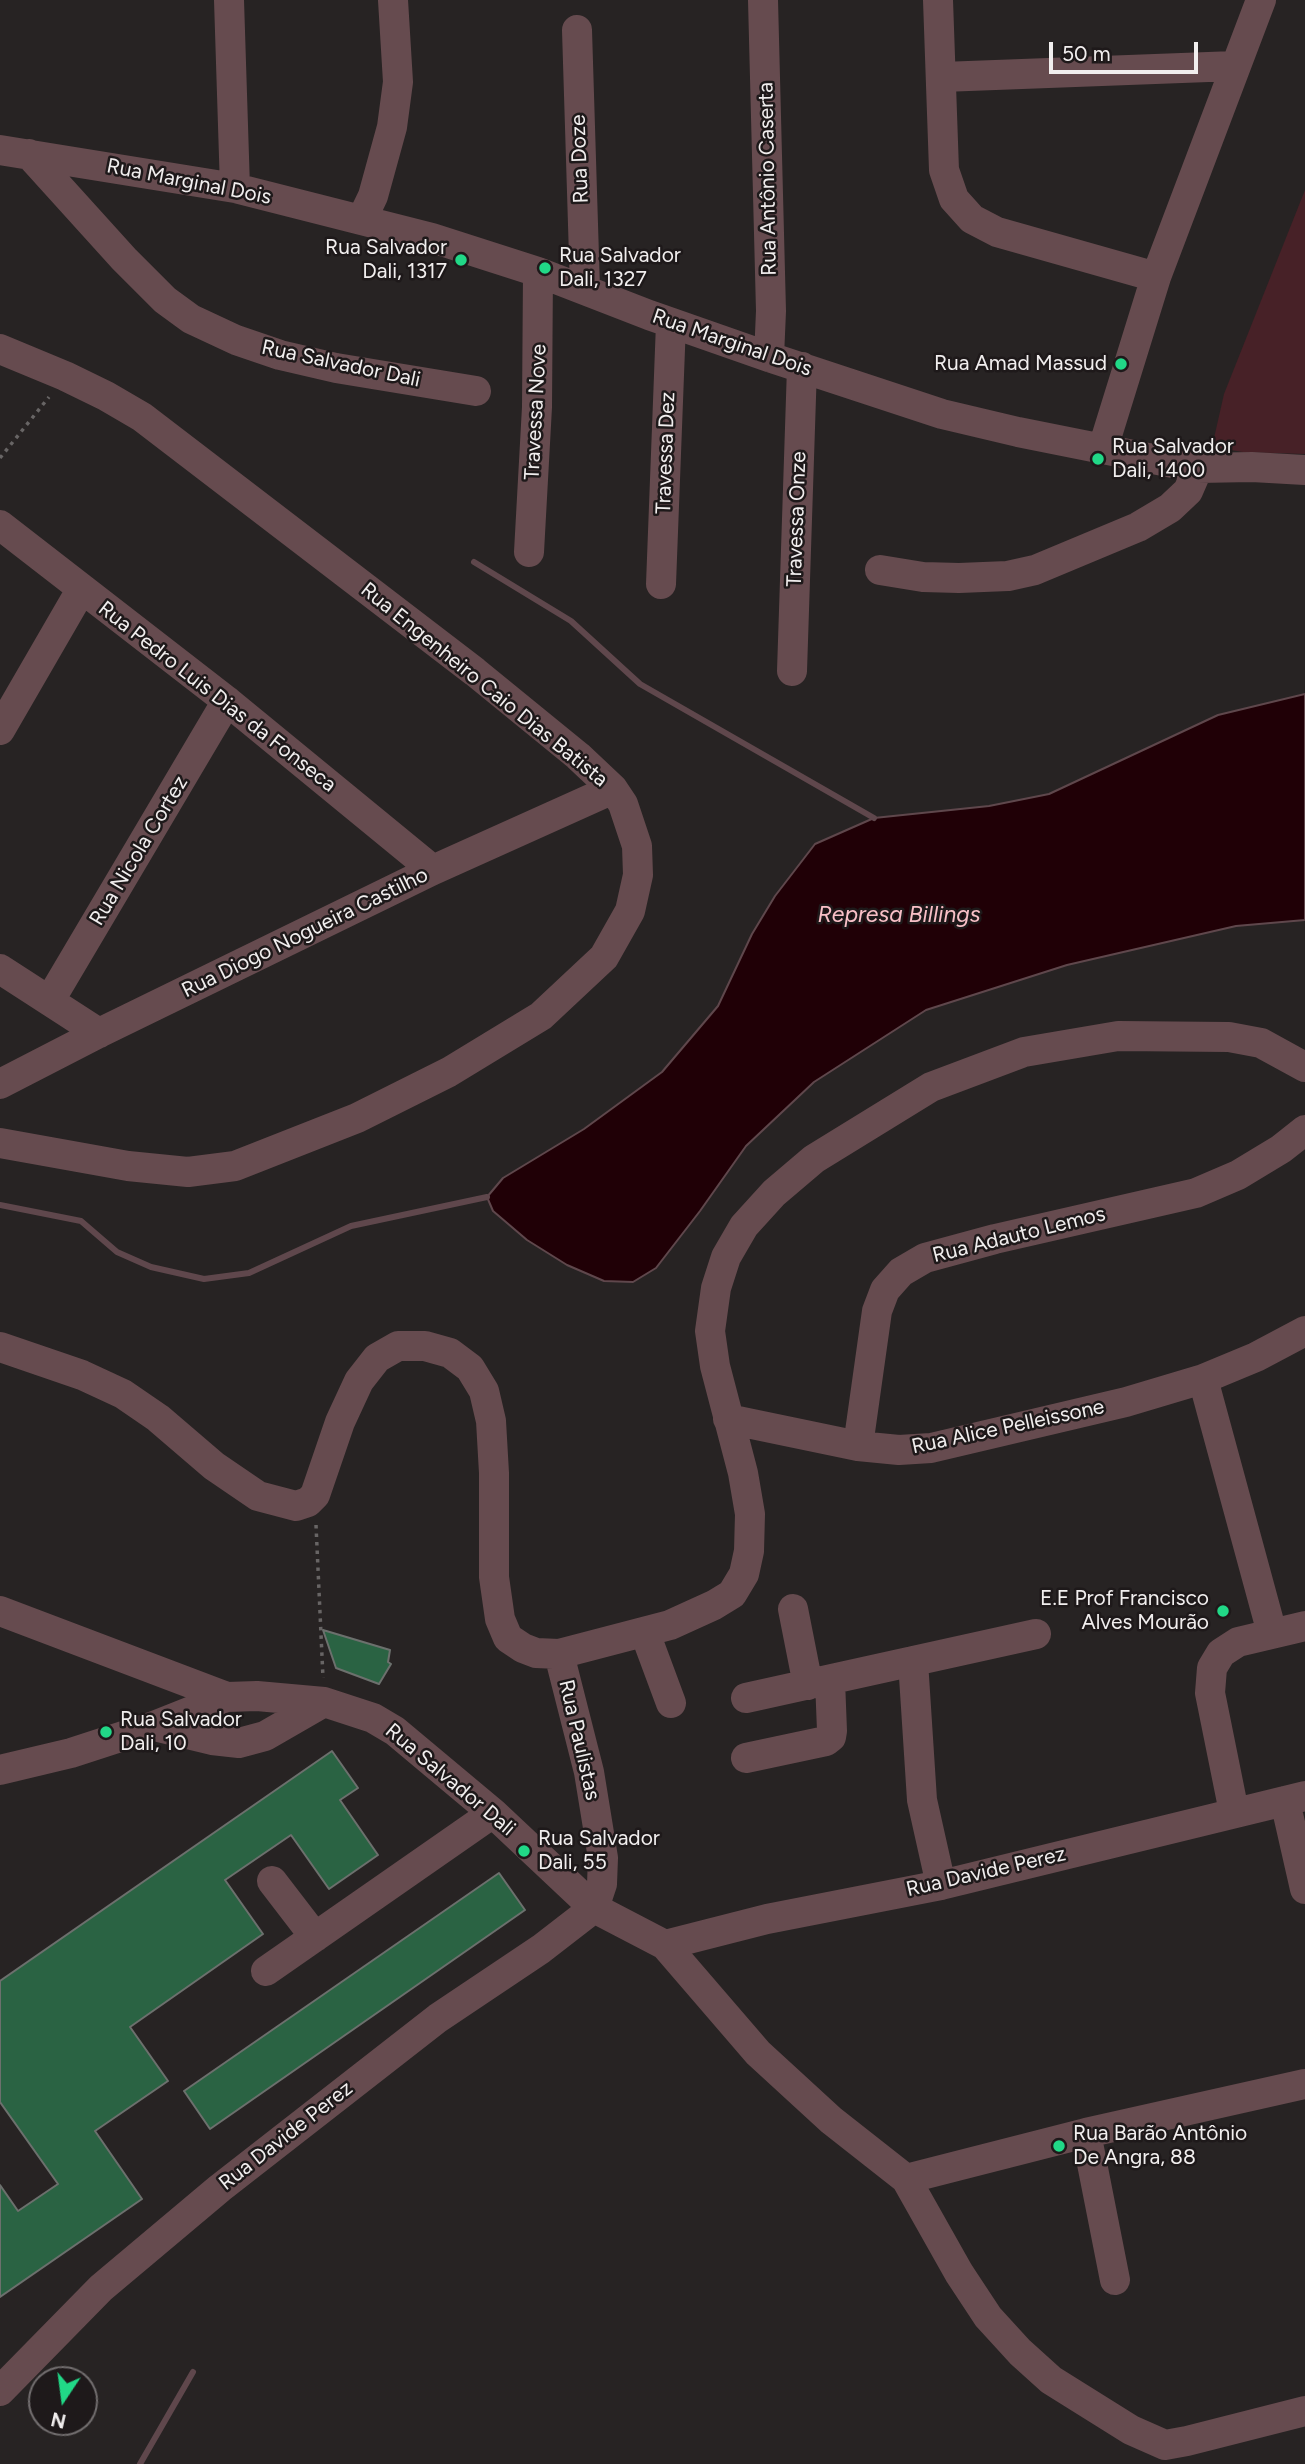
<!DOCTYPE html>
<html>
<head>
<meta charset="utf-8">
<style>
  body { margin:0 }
  #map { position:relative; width:1305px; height:2464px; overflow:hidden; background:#272323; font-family:Figtree,sans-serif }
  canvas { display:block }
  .north { position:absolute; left:28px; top:2366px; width:70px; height:70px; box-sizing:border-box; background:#1e191a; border:2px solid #726e6f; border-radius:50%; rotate:193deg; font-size:19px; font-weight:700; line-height:28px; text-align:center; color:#f1eeee }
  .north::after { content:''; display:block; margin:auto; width:24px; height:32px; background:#21d887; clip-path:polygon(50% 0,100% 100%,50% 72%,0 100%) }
  .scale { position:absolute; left:1049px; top:42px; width:149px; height:32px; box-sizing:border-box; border:4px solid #f1eeee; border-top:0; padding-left:9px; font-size:21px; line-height:24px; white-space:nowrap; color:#f1eeee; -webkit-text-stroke:5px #1e191a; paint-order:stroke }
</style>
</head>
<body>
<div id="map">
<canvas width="1305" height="2464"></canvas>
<div class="north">N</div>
<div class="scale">50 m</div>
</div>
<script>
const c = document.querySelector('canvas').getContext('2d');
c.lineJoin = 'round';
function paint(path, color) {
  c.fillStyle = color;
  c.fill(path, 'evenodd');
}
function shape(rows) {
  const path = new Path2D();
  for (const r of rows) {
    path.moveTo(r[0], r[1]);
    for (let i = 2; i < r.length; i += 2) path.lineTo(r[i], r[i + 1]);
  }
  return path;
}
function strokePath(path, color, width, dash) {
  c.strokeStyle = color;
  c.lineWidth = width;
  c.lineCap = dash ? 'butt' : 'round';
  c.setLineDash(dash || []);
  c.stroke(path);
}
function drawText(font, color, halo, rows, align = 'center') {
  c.font = font + ' Figtree,sans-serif';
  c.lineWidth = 5;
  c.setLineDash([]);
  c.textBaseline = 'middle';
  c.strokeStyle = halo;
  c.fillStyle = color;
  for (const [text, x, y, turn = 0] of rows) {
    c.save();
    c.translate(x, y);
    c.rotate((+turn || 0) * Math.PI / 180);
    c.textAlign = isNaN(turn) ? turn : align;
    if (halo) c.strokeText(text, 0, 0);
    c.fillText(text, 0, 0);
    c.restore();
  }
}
paint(shape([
  [1305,190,1305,454,1243,452,1212,447,1224,394]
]), '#472127');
const water = shape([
  [1305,694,1305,920,1236,926,1067,965,926,1010,814,1082,746,1146,700,1211,656,1268,633,1282,604,1281,567,1265,527,1240,493,1211,487,1197,503,1178,584,1129,662,1072,718,1006,752,934,775,896,815,844,874,818,989,806,1049,794,1218,715,1305,694]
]);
paint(water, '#200006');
strokePath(water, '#5f474c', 2);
strokePath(shape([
  [474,562,571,621,640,684,874,818],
  [0,1205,81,1221,117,1252,151,1267,204,1279,249,1273,351,1226,487,1197],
  [140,2464,193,2372]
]), '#5f474c', 6);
const building = shape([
  [323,1630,390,1650,388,1662,391,1664,379,1684,336,1668,323,1630],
  [332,1751,358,1788,340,1800,378,1855,329,1889,291,1835,225,1880,263,1934,130,2027,168,2081,95,2131,142,2199,0,2297,0,2185,18,2211,58,2184,0,2102,0,1981,332,1751],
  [499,1873,525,1910,210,2129,184,2091,499,1873]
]);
paint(building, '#2a6343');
strokePath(building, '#6c706d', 2);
strokePath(shape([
  [0,458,49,397],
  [316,1525,323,1678]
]), '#686565', 3.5, [3.5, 5]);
strokePath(shape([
  [229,0,235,188],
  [763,0,771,311,769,357],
  [938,0,944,170,954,199,972,219,997,232,1156,277],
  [577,30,585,289],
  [942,77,1235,66],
  [0,150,235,188,432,238,538,272,649,315,769,357,942,414,1018,432,1198,468,1252,467,1305,470],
  [29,154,124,259,165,300,191,319,236,340,280,355,336,368,476,391],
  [362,219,373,196,392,127,398,82,393,0],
  [0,349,65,376,106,396,142,417,475,672,578,756,613,789,623,804,637,846,638,875,630,911,604,957,541,1016,449,1072,357,1118,235,1166,188,1172,128,1166,0,1143],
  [1103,448,1156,277,1261,0],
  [0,525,227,701,433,870],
  [529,552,537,407,538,272],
  [880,570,923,577,959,578,1008,576,1035,570,1138,527,1170,508,1188,491,1198,468],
  [661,584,671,323],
  [792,671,802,367],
  [0,730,81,590],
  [0,969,99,1033],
  [50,1000,227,701],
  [0,1084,99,1033,433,870,613,789],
  [0,1347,82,1375,123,1394,158,1418,214,1466,258,1496,296,1506,308,1502,315,1495,340,1422,359,1381,377,1358,398,1346,425,1346,450,1353,470,1368,484,1391,491,1421,494,1473,494,1577,500,1619,508,1638,523,1648,536,1653,559,1654,670,1625,714,1605,732,1594,744,1574,749,1551,750,1514,743,1473,715,1366,710,1331,716,1288,726,1257,744,1226,774,1193,814,1159,931,1087,1024,1052,1118,1036,1229,1037,1261,1043,1305,1067],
  [728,1419,858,1446,899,1450,931,1448,1126,1402,1203,1379],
  [858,1446,877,1311,885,1290,901,1272,925,1258,995,1239,1196,1193,1238,1175,1281,1149,1305,1130],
  [793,1609,808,1685],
  [0,1611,227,1697],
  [645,1633,671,1703],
  [1272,1633,1203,1379,1256,1357,1305,1331],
  [559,1654,589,1772,603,1858,602,1884,594,1908],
  [913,1661,922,1800,941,1885],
  [746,1698,1036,1634],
  [154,1726,212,1740,239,1743,265,1736,324,1702],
  [746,1758,826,1741,831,1737,832,1731,830,1680],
  [0,1770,71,1753,154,1726,227,1697,257,1696,324,1702,373,1718,395,1731,493,1813,594,1908,665,1945,758,2053,831,2120,906,2179,959,2273,988,2317,1020,2352,1051,2380,1131,2430,1165,2445,1187,2441,1305,2411],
  [1285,1801,1305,1889],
  [1234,1812,1210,1693,1212,1668,1221,1653,1238,1642,1305,1626],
  [272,1881,315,1937],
  [665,1945,767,1919,941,1885,1305,1796],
  [266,1971,493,1813],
  [1086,2133,1115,2280],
  [906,2179,1086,2133,1305,2084],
  [0,2391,101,2288,220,2188,438,2018,541,1949,594,1908]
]), '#664b4f', 30);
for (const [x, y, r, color] of [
  [461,260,7,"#21d887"],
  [545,268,7,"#21d887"],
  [1121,364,7,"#21d887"],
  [1098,459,7,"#21d887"],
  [1223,1611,7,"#21d887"],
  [106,1732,7,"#21d887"],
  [524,1851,7,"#21d887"],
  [1059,2146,7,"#21d887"]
]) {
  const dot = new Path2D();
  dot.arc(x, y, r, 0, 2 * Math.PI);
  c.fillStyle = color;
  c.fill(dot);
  strokePath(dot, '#1e191a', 2.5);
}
drawText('21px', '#f1eeee', '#1e191a', [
  ["Rua Doze",580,159,-92],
  ["Rua Antônio Caserta",768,179,-91],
  ["Rua Marginal Dois",189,182,11],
  ["Rua Marginal Dois",732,343,19],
  ["Rua Salvador Dali",341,364,12],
  ["Travessa Nove",536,412,-87],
  ["Travessa Dez",666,453,-88],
  ["Travessa Onze",797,519,-88],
  ["Rua Engenheiro Caio Dias Batista",484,685,39],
  ["Rua Pedro Luis Dias da Fonseca",217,697,38],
  ["Rua Nicola Cortez",139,851,-59],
  ["Rua Diogo Nogueira Castilho",305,933,-26],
  ["Rua Adauto Lemos",1019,1235,-14],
  ["Rua Alice Pelleissone",1008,1427,-12],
  ["Rua Paulistas",579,1740,77],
  ["Rua Salvador Dali",450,1780,40],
  ["Rua Davide Perez",986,1872,-13],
  ["Rua Davide Perez",286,2136,-38]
]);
drawText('21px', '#f1eeee', '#1e191a', [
  ["Rua Salvador",447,248,"right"],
  ["Dali, 1317",447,272,"right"],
  ["Rua Salvador",559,256],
  ["Dali, 1327",559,280],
  ["Rua Amad Massud",1107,364,"right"],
  ["Rua Salvador",1112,447],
  ["Dali, 1400",1112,471],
  ["E.E Prof Francisco",1209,1599,"right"],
  ["Alves Mourão",1209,1623,"right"],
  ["Rua Salvador",120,1720],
  ["Dali, 10",120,1744],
  ["Rua Salvador",538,1839],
  ["Dali, 55",538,1863],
  ["Rua Barão Antônio",1073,2134],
  ["De Angra, 88",1073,2158]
], 'left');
drawText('italic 23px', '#f9c0c7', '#1e191a', [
  ["Represa Billings",899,915]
]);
</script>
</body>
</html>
